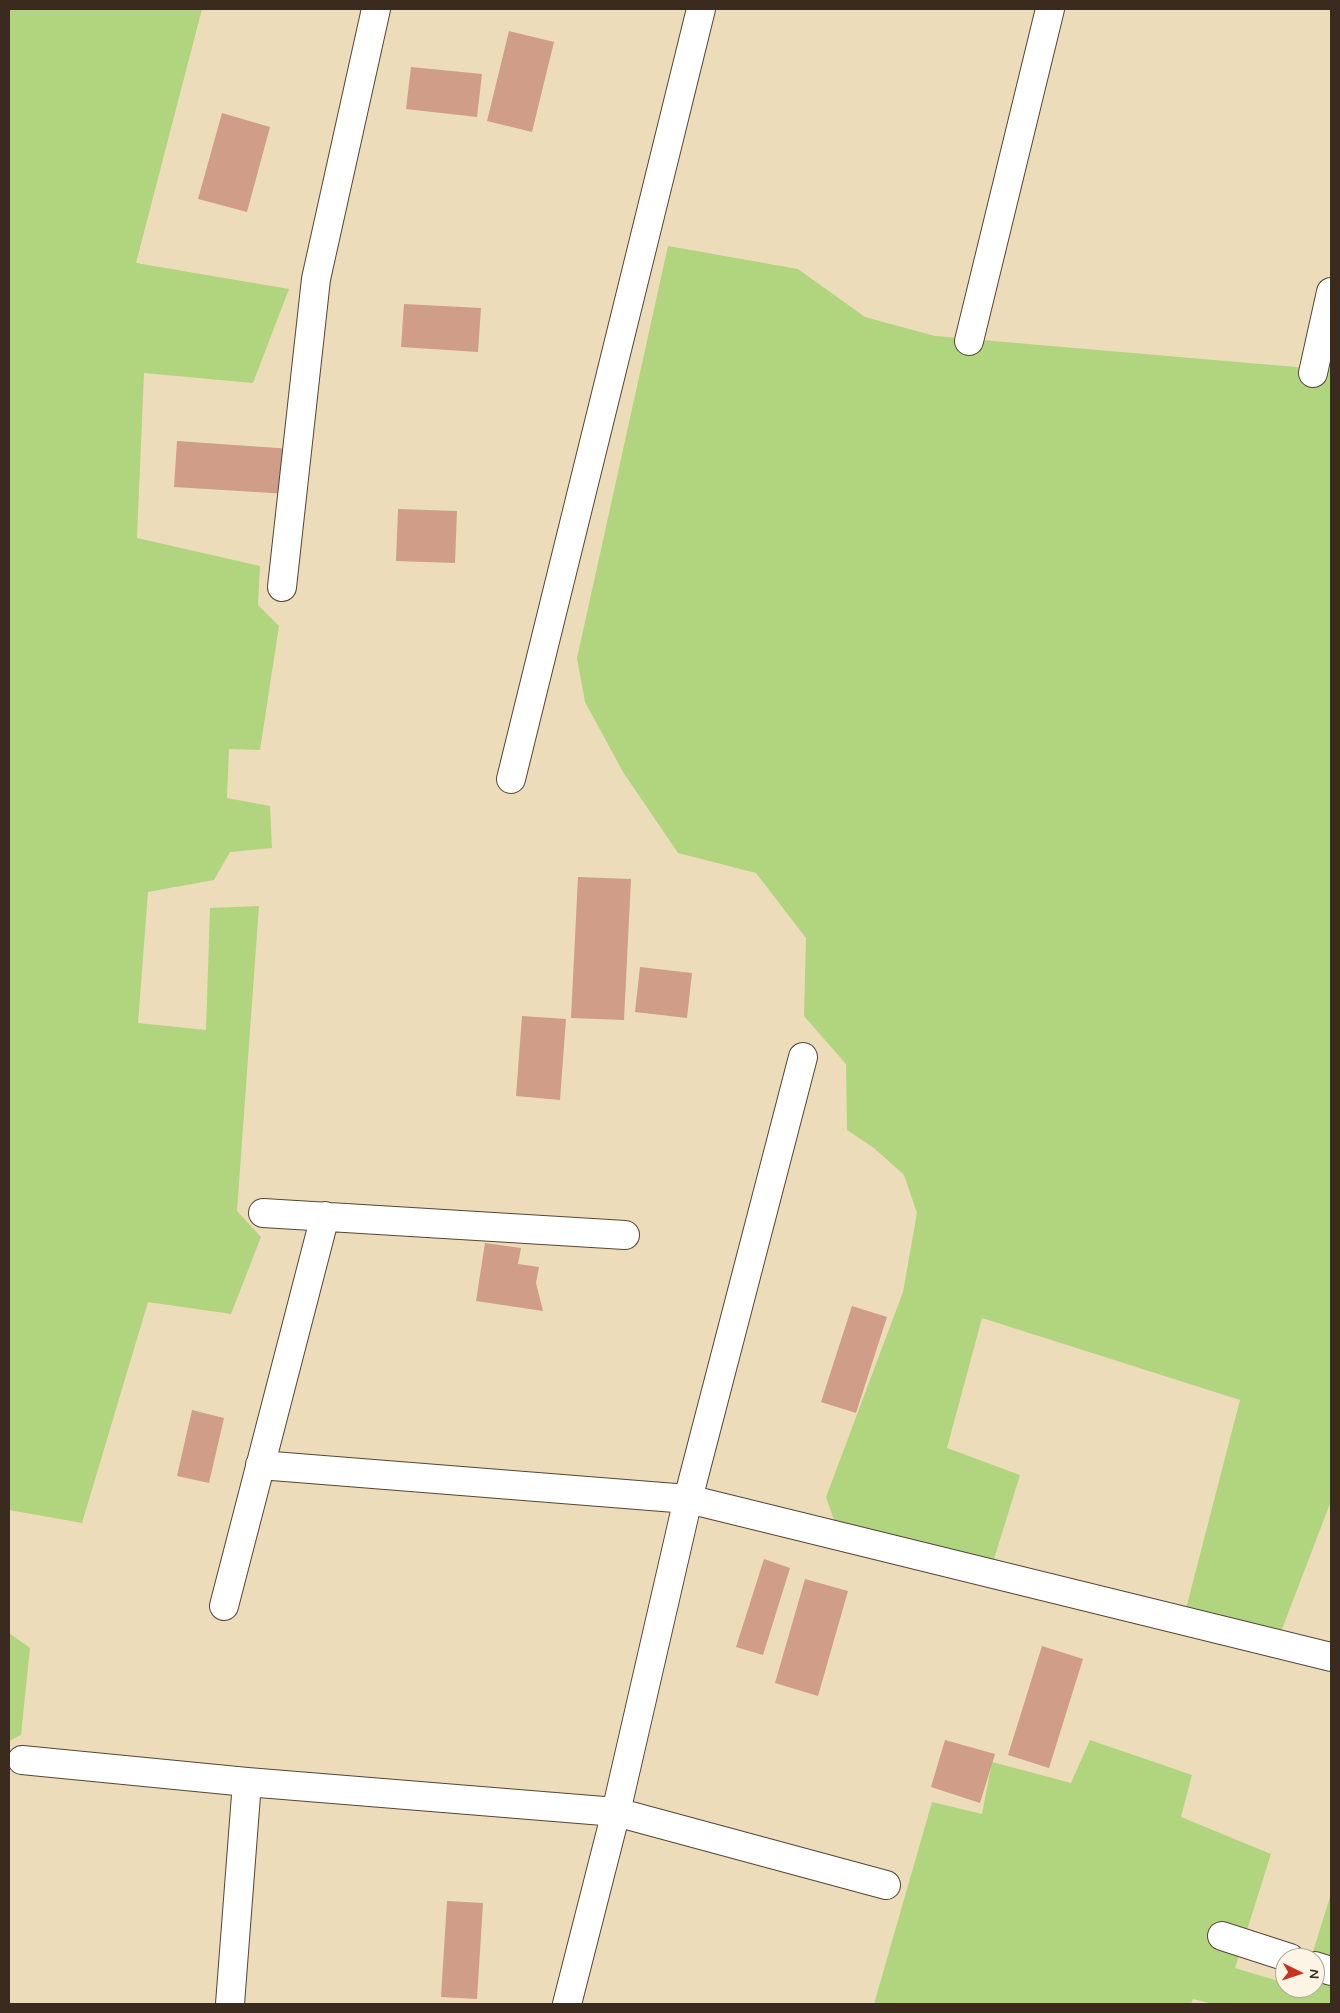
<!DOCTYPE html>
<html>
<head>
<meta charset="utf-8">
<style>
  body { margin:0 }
  #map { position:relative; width:1340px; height:2013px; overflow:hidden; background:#eddcb9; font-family:Mynerve,sans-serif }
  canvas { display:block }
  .frame { position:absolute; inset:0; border:10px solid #3b2a1e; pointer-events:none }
  .north { position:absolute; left:1275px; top:1948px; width:50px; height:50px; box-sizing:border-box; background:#fcf5e5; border:1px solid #afa495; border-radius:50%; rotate:94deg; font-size:14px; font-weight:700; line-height:20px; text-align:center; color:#3b2a1e }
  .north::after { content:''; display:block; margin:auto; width:18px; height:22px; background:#c8321e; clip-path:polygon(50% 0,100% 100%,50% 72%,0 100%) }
</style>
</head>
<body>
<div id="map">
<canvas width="1340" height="2013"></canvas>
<div class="frame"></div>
<div class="north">N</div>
</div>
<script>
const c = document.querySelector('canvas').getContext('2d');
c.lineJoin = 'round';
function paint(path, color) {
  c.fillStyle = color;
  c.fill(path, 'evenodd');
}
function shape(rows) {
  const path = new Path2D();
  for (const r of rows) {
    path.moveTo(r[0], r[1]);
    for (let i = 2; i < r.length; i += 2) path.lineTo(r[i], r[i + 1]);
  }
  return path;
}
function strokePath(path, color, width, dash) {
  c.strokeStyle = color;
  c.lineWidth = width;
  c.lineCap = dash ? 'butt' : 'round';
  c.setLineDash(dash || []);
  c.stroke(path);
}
paint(shape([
  [9,9,202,9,136,263,289,289,253,383,144,373,137,538,260,566,258,605,279,626,260,750,229,749,227,798,270,806,272,848,230,852,214,880,148,892,138,1023,206,1030,210,908,259,906,237,1211,261,1237,231,1314,148,1302,82,1523,9,1510],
  [668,246,798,269,865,317,935,336,1331,370,1331,1501,1271,1658,1181,1628,1240,1400,982,1318,947,1448,1020,1475,986,1585,843,1546,826,1497,903,1292,917,1213,904,1175,874,1148,847,1130,846,1064,804,1016,806,938,756,873,678,853,623,772,585,702,577,658],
  [9,1633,30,1648,21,1735,9,1741],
  [1090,1740,1192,1775,1181,1817,1271,1854,1235,1968,1285,1983,1285,1988,1315,1988,1315,1958,1311,1958,1331,1894,1331,2004,1213,2004,1193,1999,1191,2004,874,2004,932,1802,982,1814,992,1762,1071,1783]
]), '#b0d57e');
paint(shape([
  [509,31,554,42,532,132,487,121],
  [411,67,482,74,477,117,406,109],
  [222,113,270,127,247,212,198,199],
  [404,304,481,308,478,352,401,347],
  [177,441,292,449,288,494,174,487],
  [398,509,457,511,455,563,396,561],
  [578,877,631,879,624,1020,571,1018],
  [640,967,692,973,687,1018,635,1012],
  [522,1016,566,1019,560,1100,516,1096],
  [485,1243,521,1248,518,1264,539,1267,536,1283,543,1311,476,1301],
  [852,1306,887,1317,856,1413,821,1402],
  [192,1410,224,1418,209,1483,177,1476],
  [764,1559,790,1568,763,1655,736,1647],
  [805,1579,848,1591,818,1696,775,1683],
  [1042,1646,1083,1659,1049,1768,1008,1755],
  [945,1740,995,1754,980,1803,931,1787],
  [447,1901,483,1903,477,1999,441,1997]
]), '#d09d88');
const minor = shape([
  [969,341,1050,9],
  [1313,373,1331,292],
  [282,587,316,279,376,9],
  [511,779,701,9],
  [263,1213,625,1235],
  [260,1465,688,1499,1331,1657],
  [224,1606,325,1216],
  [22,1760,247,1782,616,1812,886,1885],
  [1222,1936,1290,1958],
  [1315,1966,1331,1971],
  [230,2004,247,1782],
  [567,2004,616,1812,688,1499,803,1057]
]);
strokePath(minor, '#564535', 30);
strokePath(minor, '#fff', 28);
</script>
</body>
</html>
